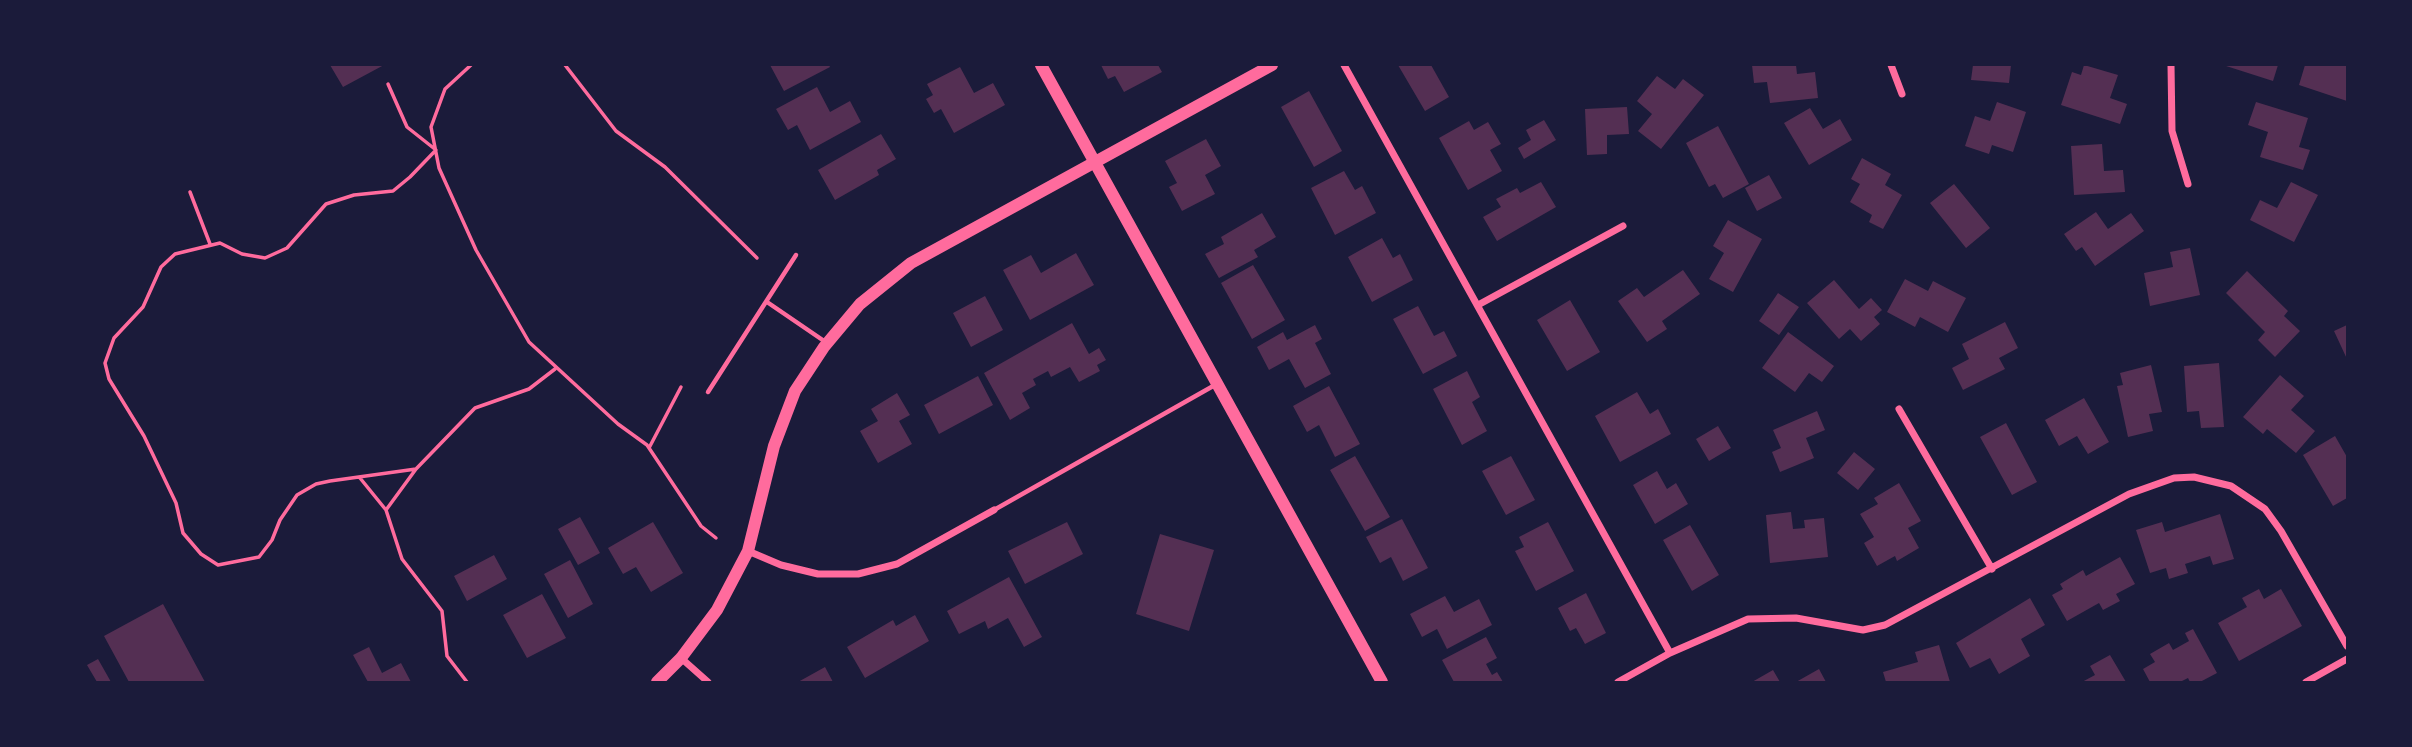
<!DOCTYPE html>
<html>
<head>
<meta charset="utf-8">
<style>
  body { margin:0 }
  #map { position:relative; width:2412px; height:747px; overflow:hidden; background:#1b1b3a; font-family:Quicksand,sans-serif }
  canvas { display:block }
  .frame { position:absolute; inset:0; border:66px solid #1b1b3a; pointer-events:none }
</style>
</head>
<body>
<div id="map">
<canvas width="2412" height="747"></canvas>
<div class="frame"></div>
</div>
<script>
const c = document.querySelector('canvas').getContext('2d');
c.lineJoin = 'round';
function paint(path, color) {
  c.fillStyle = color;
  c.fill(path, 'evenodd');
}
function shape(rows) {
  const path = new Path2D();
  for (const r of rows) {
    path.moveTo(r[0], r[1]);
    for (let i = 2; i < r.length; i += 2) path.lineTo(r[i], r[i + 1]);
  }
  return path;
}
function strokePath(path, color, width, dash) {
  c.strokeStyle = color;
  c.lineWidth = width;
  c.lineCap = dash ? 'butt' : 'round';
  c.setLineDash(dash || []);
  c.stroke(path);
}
paint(shape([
  [330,65,384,65,343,87],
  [770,65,829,65,830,67,784,91],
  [1101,65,1158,65,1162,72,1124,92,1115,76,1108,79],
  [1398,65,1431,65,1449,97,1425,111],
  [1752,65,1796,65,1797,74,1815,72,1818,98,1770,103,1767,82,1754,83],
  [1973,65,2011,65,2009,83,1971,80],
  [2084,65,2118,75,2110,98,2127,104,2120,124,2061,105,2072,72,2081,75],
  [2223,65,2278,65,2273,81],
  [2305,65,2347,65,2347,101,2299,85],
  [960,67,974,93,993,83,1005,105,954,133,941,109,934,113,926,99,933,95,927,84],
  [1657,76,1675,89,1683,79,1704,95,1661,149,1638,131,1652,114,1637,101],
  [817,87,830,112,850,101,861,122,810,150,797,125,788,130,776,109],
  [1309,91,1342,151,1314,167,1281,107],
  [1997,102,2026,112,2013,152,1992,145,1989,154,1965,146,1975,116,1990,121],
  [2256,102,2308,118,2299,147,2310,150,2303,170,2260,157,2268,132,2248,125],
  [1627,107,1629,134,1607,135,1607,154,1587,155,1585,109],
  [1810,108,1823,129,1840,119,1852,140,1809,165,1784,123],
  [1544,120,1556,140,1524,159,1518,148,1531,140,1526,130],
  [1469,121,1474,130,1488,122,1501,144,1490,150,1502,171,1468,190,1439,138],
  [1718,126,1749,184,1723,198,1715,184,1709,187,1686,143],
  [881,134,896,159,877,170,879,175,835,200,818,170],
  [1206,139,1221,166,1205,175,1215,194,1182,211,1169,187,1177,183,1165,161],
  [2102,144,2104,171,2123,170,2125,192,2074,195,2071,146],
  [1862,158,1891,174,1885,185,1902,195,1883,229,1869,222,1872,215,1850,202,1860,184,1851,179],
  [1344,171,1355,190,1362,186,1376,213,1335,235,1311,188],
  [1769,175,1782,198,1757,211,1745,188],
  [1541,182,1556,207,1497,241,1483,217,1501,207,1496,199,1517,188,1520,193],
  [2291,182,2318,195,2294,242,2250,220,2260,200,2277,208],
  [1954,184,1990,228,1966,248,1930,203],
  [2096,212,2108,229,2131,213,2144,231,2095,266,2082,247,2076,251,2064,234],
  [1262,213,1276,237,1254,250,1258,257,1219,278,1205,254,1224,244,1221,237],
  [1728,220,1762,239,1733,292,1709,279,1724,253,1713,246],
  [1382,238,1393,258,1400,254,1413,280,1372,302,1348,257],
  [2190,248,2200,295,2150,306,2144,273,2173,267,2170,252],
  [1076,253,1094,285,1030,320,1003,270,1031,255,1041,273],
  [1253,265,1285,320,1252,339,1221,283],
  [1683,270,1700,294,1662,321,1667,329,1647,342,1618,301,1637,288,1644,297],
  [2247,271,2288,311,2284,316,2300,331,2275,357,2258,340,2265,332,2226,293],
  [1905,279,1928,291,1933,281,1966,298,1948,332,1920,317,1915,327,1887,312],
  [1834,280,1859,309,1871,298,1882,310,1874,317,1880,324,1861,341,1850,329,1839,339,1807,303],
  [1778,293,1799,307,1779,335,1759,321],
  [985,296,1003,330,971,347,953,313],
  [1570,300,1600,352,1567,371,1537,320],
  [1418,306,1434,336,1444,331,1457,356,1423,374,1393,319],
  [2005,322,2018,348,1999,358,2005,369,1963,390,1952,368,1969,359,1962,344],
  [1072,323,1089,354,1099,348,1106,360,1097,365,1100,371,1079,382,1070,367,1051,377,1048,371,1033,379,1036,385,1022,393,1030,408,1010,420,984,373],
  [1315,325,1322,339,1315,343,1331,374,1305,388,1289,359,1269,370,1257,347,1283,332,1287,340],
  [2347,325,2347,359,2334,331],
  [1788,332,1834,366,1822,382,1809,373,1795,392,1762,368],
  [2219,363,2224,427,2201,428,2199,411,2187,412,2184,366],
  [2151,365,2162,412,2149,414,2153,431,2128,437,2117,386,2123,385,2120,373],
  [1467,371,1480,397,1472,402,1487,431,1462,445,1433,389],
  [2280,375,2304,396,2291,410,2315,431,2296,453,2267,429,2263,434,2243,417],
  [978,376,993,405,939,434,924,405],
  [1329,386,1360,444,1335,457,1319,425,1307,432,1293,406],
  [1637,392,1650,414,1658,409,1671,434,1620,462,1595,416],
  [897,393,910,415,899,421,912,444,878,463,860,431,878,421,871,409],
  [2084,398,2109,442,2088,454,2077,436,2059,446,2045,420],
  [1817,411,1825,430,1806,438,1814,458,1780,472,1772,452,1781,448,1773,430],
  [2006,423,2037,482,2012,495,1980,437],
  [1718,426,1731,448,1709,461,1696,439],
  [2335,436,2347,457,2347,498,2333,506,2303,455],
  [1854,452,1875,469,1858,490,1837,473],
  [1355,456,1390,517,1365,531,1330,470],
  [1511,456,1535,500,1506,515,1482,471],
  [1657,471,1667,489,1676,483,1688,504,1655,524,1633,485],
  [1899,483,1921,521,1908,528,1919,548,1897,561,1895,556,1877,566,1864,543,1874,537,1860,514,1878,504,1874,498],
  [1791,512,1793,529,1805,528,1804,520,1824,518,1828,557,1770,563,1766,515],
  [2220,514,2234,559,2213,565,2210,556,2185,564,2188,573,2169,579,2166,568,2150,573,2136,530,2162,522,2165,532],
  [580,517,600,553,578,565,558,529],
  [1402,519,1428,568,1403,581,1391,557,1380,563,1366,537],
  [653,522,683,573,651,592,636,567,623,574,608,548],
  [1067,522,1083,554,1025,584,1008,551],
  [1548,522,1574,571,1536,591,1515,551,1524,547,1519,537],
  [1690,525,1719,575,1692,591,1663,540],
  [1160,534,1214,550,1189,631,1136,614],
  [494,555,507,579,467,601,454,576],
  [2120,557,2135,584,2116,594,2120,601,2103,610,2099,603,2067,621,2052,595,2063,589,2060,584,2083,570,2086,576],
  [570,560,593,604,568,618,544,574],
  [1009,577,1042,637,1024,647,1008,618,988,629,985,621,959,634,947,611],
  [2259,589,2264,599,2281,589,2302,626,2239,661,2218,623,2247,607,2242,598],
  [1586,593,1606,633,1585,644,1576,628,1570,631,1558,608],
  [542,594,566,638,527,658,503,615],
  [1445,596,1454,612,1479,599,1492,625,1447,649,1437,629,1422,637,1410,614],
  [2030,598,2045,625,2021,639,2030,656,1999,674,1990,658,1970,668,1956,643],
  [163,604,205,682,129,682,104,636],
  [915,615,929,641,865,678,847,647,893,620,896,626],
  [2193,629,2217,673,2200,682,2190,682,2188,678,2180,682,2150,682,2143,669,2155,662,2150,654,2169,643,2173,650,2189,641,2185,633],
  [1486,637,1497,658,1486,664,1492,675,1497,672,1503,682,1454,682,1442,660],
  [1939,645,1950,682,1886,682,1883,672,1918,662,1915,652],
  [369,647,382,673,401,663,411,682,368,682,353,655],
  [2110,655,2126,682,2082,682,2095,675,2090,666],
  [98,659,111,682,97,682,87,665],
  [825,667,833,682,798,682],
  [1819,669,1826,682,1796,682],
  [1773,670,1780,682,1752,682]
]), '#542f53');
strokePath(shape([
  [471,65,445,89,431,127,439,168,476,250,529,342,618,424,647,445,701,526,716,538],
  [565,65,616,131,665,167,757,258],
  [388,84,407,127,436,150,410,177,393,191,354,195,326,204,287,248,265,258,242,254,220,243,175,254,161,267,143,307,114,338,105,363,109,379,144,436,176,503,183,533,201,554,218,565,259,557,272,540,280,520,297,495,316,484,330,481,416,469,475,408,529,389,555,369],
  [190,192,210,244],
  [649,448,681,387],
  [416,469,386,510,402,559,442,611,447,656,467,682],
  [360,478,386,510]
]), '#ff6b9d', 3.5);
strokePath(shape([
  [767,302,827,343],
  [708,392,796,255],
  [994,510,1215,385]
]), '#ff6b9d', 4.5);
strokePath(shape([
  [1344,65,1670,653],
  [1891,65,1902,94],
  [2171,65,2172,131,2188,184],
  [1478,305,1623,226],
  [1899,409,1992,569],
  [748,551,781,565,818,574,858,574,897,564,994,510],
  [681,658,708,682],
  [1618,682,1670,653,1748,619,1796,618,1863,630,1885,625,2129,494,2174,478,2194,477,2231,486,2265,509,2281,531,2347,646],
  [2306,682,2347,659]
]), '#ff6b9d', 7);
strokePath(shape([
  [657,682,681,658,717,610,748,551,774,446,795,391,824,347,860,304,911,263,1272,65]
]), '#ff6b9d', 12);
strokePath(shape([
  [1041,65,1382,682]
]), '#ff6b9d', 12);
</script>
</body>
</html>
